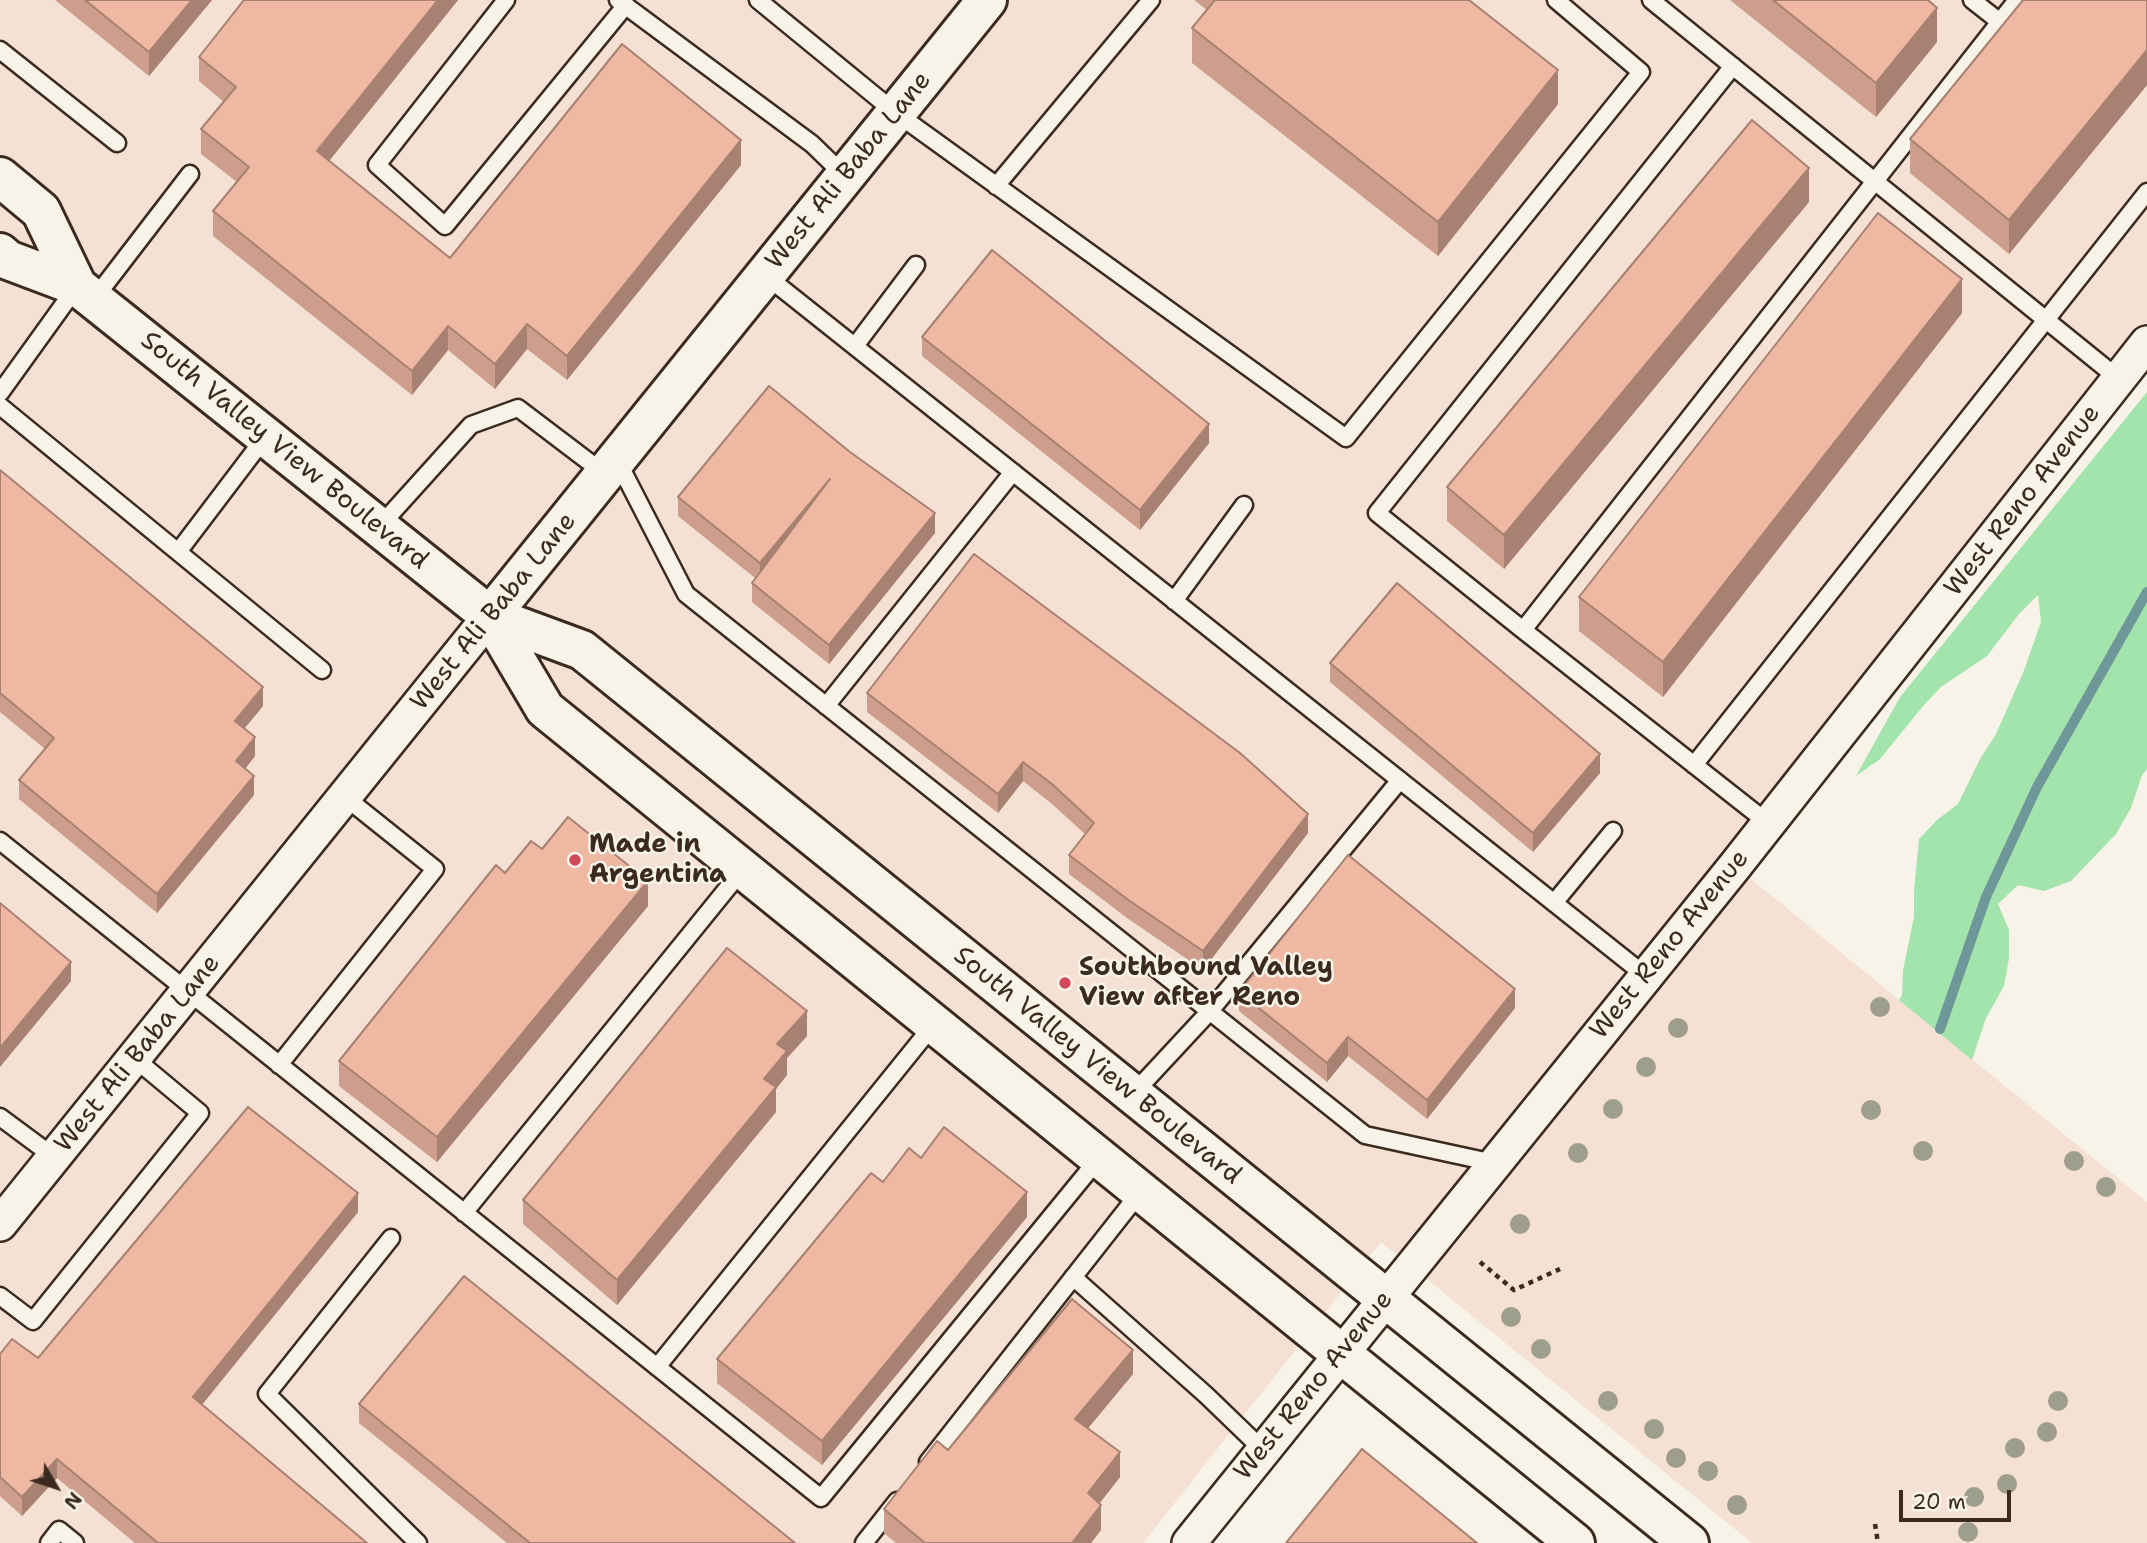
<!DOCTYPE html>
<html>
<head>
<meta charset="utf-8">
<style>
  body { margin:0 }
  #map { position:relative; width:2147px; height:1543px; overflow:hidden; background:#f7f3e8; font-family:"Shantell Sans",sans-serif }
  canvas { display:block }
  .north { position:absolute; left:21px; top:1452px; width:70px; height:70px; -webkit-text-stroke:5px #f7f3e8; paint-order:stroke; rotate:129deg; font-size:19px; font-weight:700; line-height:28px; text-align:center; color:#3b2a1e }
  .north::after { content:''; display:block; margin:auto; width:24px; height:32px; background:#3b2a1e; clip-path:polygon(50% 0,100% 100%,50% 72%,0 100%) }
  .scale { position:absolute; left:1899px; top:1490px; width:112px; height:32px; box-sizing:border-box; border:4px solid #3b2a1e; border-top:0; padding-left:9px; font-size:21px; line-height:24px; white-space:nowrap; color:#3b2a1e; -webkit-text-stroke:5px #f7f3e8; paint-order:stroke }
</style>
</head>
<body>
<div id="map">
<canvas width="2147" height="1543"></canvas>
<div class="north">N</div>
<div class="scale">20 m</div>
</div>
<script>
const c = document.querySelector('canvas').getContext('2d');
c.lineJoin = 'round';
function paint(path, color) {
  c.fillStyle = color;
  c.fill(path, 'evenodd');
}
function shape(rows) {
  const path = new Path2D();
  for (const r of rows) {
    path.moveTo(r[0], r[1]);
    for (let i = 2; i < r.length; i += 2) path.lineTo(r[i], r[i + 1]);
  }
  return path;
}
function strokePath(path, color, width, dash) {
  c.strokeStyle = color;
  c.lineWidth = width;
  c.lineCap = dash ? 'butt' : 'round';
  c.setLineDash(dash || []);
  c.stroke(path);
}
function drawText(font, color, halo, rows, align = 'center') {
  c.font = font + ' "Shantell Sans",sans-serif';
  c.lineWidth = 5;
  c.setLineDash([]);
  c.textBaseline = 'middle';
  c.strokeStyle = halo;
  c.fillStyle = color;
  for (const [text, x, y, turn = 0] of rows) {
    c.save();
    c.translate(x, y);
    c.rotate((+turn || 0) * Math.PI / 180);
    c.textAlign = isNaN(turn) ? turn : align;
    if (halo) c.strokeText(text, 0, 0);
    c.fillText(text, 0, 0);
    c.restore();
  }
}
paint(shape([
  [0,0,2147,0,2147,343,1735,866,2147,1202,2147,1543,1752,1543,1381,1242,1143,1543,0,1543]
]), '#f4e1d3');
paint(shape([
  [2147,392,2147,769,2142,775,2131,808,2116,834,2071,881,2044,891,2018,885,1998,904,2009,930,2009,958,2004,986,1986,1018,1972,1060,1899,1000,1902,995,1903,970,1914,917,1914,890,1919,839,1937,820,1958,804,1981,757,1995,736,2023,673,2041,622,2038,595,2019,614,1987,656,1941,687,1924,705,1880,759,1856,776,1900,697]
]), '#a3e4ad');
strokePath(shape([
  [1940,1029,1986,897,2037,787,2147,592]
]), '#6d9798', 10);
const lane = shape([
  [506,0,377,165,445,226,626,5],
  [618,0,812,144,845,176],
  [758,0,896,113,1346,438,1641,72,1556,0],
  [1651,0,2119,379],
  [1972,0,2000,22],
  [0,50,117,143],
  [996,186,1151,0],
  [765,275,1646,976],
  [94,299,190,174],
  [855,346,916,265],
  [0,393,77,286],
  [0,406,322,670],
  [617,460,686,594,1365,1135,1494,1163],
  [379,527,471,425,518,408,605,474],
  [178,552,266,436],
  [1174,601,1244,505],
  [1523,630,1377,513,1733,66],
  [826,706,1013,472],
  [1694,765,2147,192],
  [1768,823,1523,630,2017,0],
  [0,841,821,1498,1099,1158],
  [1554,903,1613,831],
  [279,1065,435,869,345,797],
  [1132,1095,1210,1011,1400,780],
  [0,1117,54,1157],
  [464,1213,743,869],
  [391,1238,267,1394,418,1543],
  [1073,1277,1206,1395,1263,1450],
  [0,1296,33,1321,200,1113,134,1058],
  [657,1367,934,1024],
  [928,1462,1141,1191],
  [49,1543,59,1530,75,1543],
  [864,1543,897,1501]
]);
const street = shape([
  [0,1224,490,616],
  [1189,1543,1735,866,2147,343]
]);
const secondary = shape([
  [0,177,41,211,77,286],
  [0,253,8,260,77,286,490,616,582,650,1689,1543],
  [490,616,545,709,1575,1543],
  [490,616,987,0]
]);
strokePath(lane, '#3b2a1e', 21);
strokePath(street, '#3b2a1e', 38);
strokePath(secondary, '#3b2a1e', 44);
strokePath(shape([
  [1480,1262,1514,1290,1560,1269],
  [1875,1524,1878,1543]
]), '#3b2a1e', 4.5, [5, 5]);
strokePath(lane, '#f7f3e8', 16);
strokePath(street, '#f7f3e8', 33);
strokePath(secondary, '#f7f3e8', 38);
c.fillStyle = '#9e9e8d';
for (const [x, y] of [
  [1880,1007],
  [1678,1028],
  [1646,1067],
  [1613,1109],
  [1871,1110],
  [1923,1151],
  [1578,1153],
  [2074,1161],
  [2106,1187],
  [1520,1224],
  [1511,1317],
  [1541,1349],
  [1608,1401],
  [2058,1401],
  [1654,1429],
  [2047,1432],
  [2015,1448],
  [1676,1458],
  [1708,1471],
  [2007,1484],
  [1974,1497],
  [1737,1505],
  [1968,1532]
]) {
  c.beginPath();
  c.arc(x, y, 10, 0, 2 * Math.PI);
  c.fill();
}
paint(shape([
  [55,0,212,0,149,76],
  [244,0,458,0,329,161,450,258,741,165,567,380,527,349,495,389,448,350,412,395,213,236,213,211,237,182,201,154,201,129,224,102,199,81,199,57],
  [1194,0,1469,0,1558,104,1438,256,1192,63,1192,28,1207,10],
  [1730,0,1928,0,1937,42,1876,117],
  [2147,0,2147,85,2009,254,1910,173,1910,139],
  [1809,202,1504,569,1447,521,1447,487],
  [1962,313,1663,697,1579,631,1579,597],
  [922,337,1209,443,1140,530,922,356],
  [0,470,263,706,244,728,255,756,245,769,254,795,157,913,19,799,19,780,45,749,0,712],
  [678,497,935,533,829,664,752,602,752,583,755,578,678,516],
  [1330,663,1600,773,1533,852,1330,682],
  [867,693,1308,833,1203,970,1127,918,1069,874,1069,855,1085,834,1052,804,1023,781,998,813,867,712],
  [542,849,648,906,437,1162,339,1086,339,1061,505,873],
  [1239,992,1515,1008,1427,1119,1348,1056,1327,1082,1239,1011],
  [807,1036,787,1058,787,1075,776,1089,776,1112,617,1305,523,1224,523,1200],
  [921,1158,1027,1217,822,1465,717,1383,717,1359,883,1182],
  [358,1212,202,1404,367,1543,135,1543,57,1478,22,1516,0,1496,0,1354,38,1358],
  [1133,1374,1088,1428,1120,1477,1099,1504,1101,1530,1091,1543,896,1543,884,1533,884,1509,948,1450],
  [359,1404,795,1543,507,1543,359,1423]
]), '#cd9e8b');
paint(shape([
  [192,0,212,0,149,76,149,52],
  [438,0,458,0,317,176,317,151],
  [1937,8,1937,42,1876,117,1876,83],
  [2147,50,2147,85,2009,254,2009,220],
  [1558,70,1558,104,1438,256,1438,222],
  [741,140,741,165,567,380,567,356],
  [1809,168,1809,202,1504,569,1504,535],
  [1962,279,1962,313,1663,697,1663,662],
  [527,324,527,349,495,389,495,364],
  [448,326,448,350,412,395,412,371],
  [1209,424,1209,443,1140,530,1140,510],
  [830,479,760,582,760,563],
  [935,513,935,533,829,664,829,645],
  [263,687,263,706,235,740,235,721],
  [255,737,255,756,236,780,236,761],
  [1600,754,1600,773,1533,852,1533,833],
  [1023,762,1023,781,998,813,998,794],
  [254,776,254,795,157,913,157,894],
  [1308,814,1308,833,1203,970,1203,951],
  [648,881,648,906,437,1162,437,1137],
  [71,962,71,981,0,1067,0,1048],
  [1515,989,1515,1008,1427,1119,1427,1100],
  [807,1011,807,1036,787,1058,787,1075,776,1089,776,1112,617,1305,617,1280,764,1079,777,1044],
  [1348,1037,1348,1056,1327,1082,1327,1063],
  [1027,1192,1027,1217,822,1465,822,1441],
  [358,1193,358,1212,193,1416,193,1397],
  [1133,1350,1133,1374,1075,1444,1075,1419],
  [1120,1452,1120,1477,1088,1518,1088,1493],
  [57,1459,57,1478,22,1516,22,1497],
  [1101,1505,1101,1530,1091,1543,1072,1543]
]), '#a78171');
const building = shape([
  [85,0,192,0,149,52,85,0],
  [244,0,438,0,317,151,450,258,622,44,741,140,567,356,527,324,495,364,448,326,412,371,213,211,249,167,201,129,236,87,199,57,244,0],
  [1215,0,1469,0,1558,70,1438,222,1192,28,1215,0],
  [1773,0,1928,0,1937,8,1876,83,1773,0],
  [2023,0,2147,0,2147,50,2009,220,1910,139,2023,0],
  [1752,120,1809,168,1504,535,1447,487,1752,120],
  [1878,213,1962,279,1663,662,1579,597,1878,213],
  [992,250,1209,424,1140,510,922,337,992,250],
  [769,386,850,452,935,513,829,645,752,583,830,479,760,563,678,497,769,386],
  [0,470,263,687,235,721,255,737,236,761,254,776,157,894,19,780,54,738,0,693,0,470],
  [974,554,1240,753,1308,814,1203,951,1127,899,1069,855,1094,823,1052,784,1023,762,998,794,867,693,974,554],
  [1397,583,1600,754,1533,833,1330,663,1397,583],
  [568,817,648,881,437,1137,339,1061,496,865,505,873,531,841,542,849,568,817],
  [1348,855,1515,989,1427,1100,1348,1037,1327,1063,1239,992,1348,855],
  [0,903,71,962,0,1048,0,903],
  [727,948,807,1011,777,1044,787,1051,764,1079,776,1087,617,1280,523,1200,727,948],
  [248,1107,358,1193,193,1397,367,1543,158,1543,57,1459,22,1497,0,1477,0,1354,12,1339,38,1358,248,1107],
  [944,1127,1027,1192,822,1441,717,1359,871,1173,883,1182,909,1148,921,1158,944,1127],
  [464,1276,795,1543,530,1543,359,1404,464,1276],
  [1072,1299,1133,1350,1075,1419,1120,1452,1088,1493,1101,1505,1072,1543,925,1543,884,1509,937,1441,948,1450,1072,1299],
  [1362,1449,1477,1543,1286,1543,1362,1449]
]);
paint(building, '#eeb8a2');
strokePath(building, '#a78171', 2);
for (const [x, y, r, color] of [
  [575,860,7,"#d1495b"],
  [1065,983,7,"#d1495b"]
]) {
  const dot = new Path2D();
  dot.arc(x, y, r, 0, 2 * Math.PI);
  c.fillStyle = color;
  c.fill(dot);
  strokePath(dot, '#f7f3e8', 2.5);
}
drawText('26px', '#3b2a1e', '#f7f3e8', [
  ["West Ali Baba Lane",849,171,-51],
  ["South Valley View Boulevard",284,451,39],
  ["West Reno Avenue",2023,501,-52],
  ["West Ali Baba Lane",494,612,-51],
  ["West Reno Avenue",1670,945,-51],
  ["West Ali Baba Lane",138,1054,-51],
  ["South Valley View Boulevard",1097,1066,39],
  ["West Reno Avenue",1314,1386,-51]
]);
drawText('bold 26px', '#3b2a1e', '#f7f3e8', [
  ["Made in",589,845],
  ["Argentina",589,875],
  ["Southbound Valley",1079,968],
  ["View after Reno",1079,998]
], 'left');
</script>
</body>
</html>
